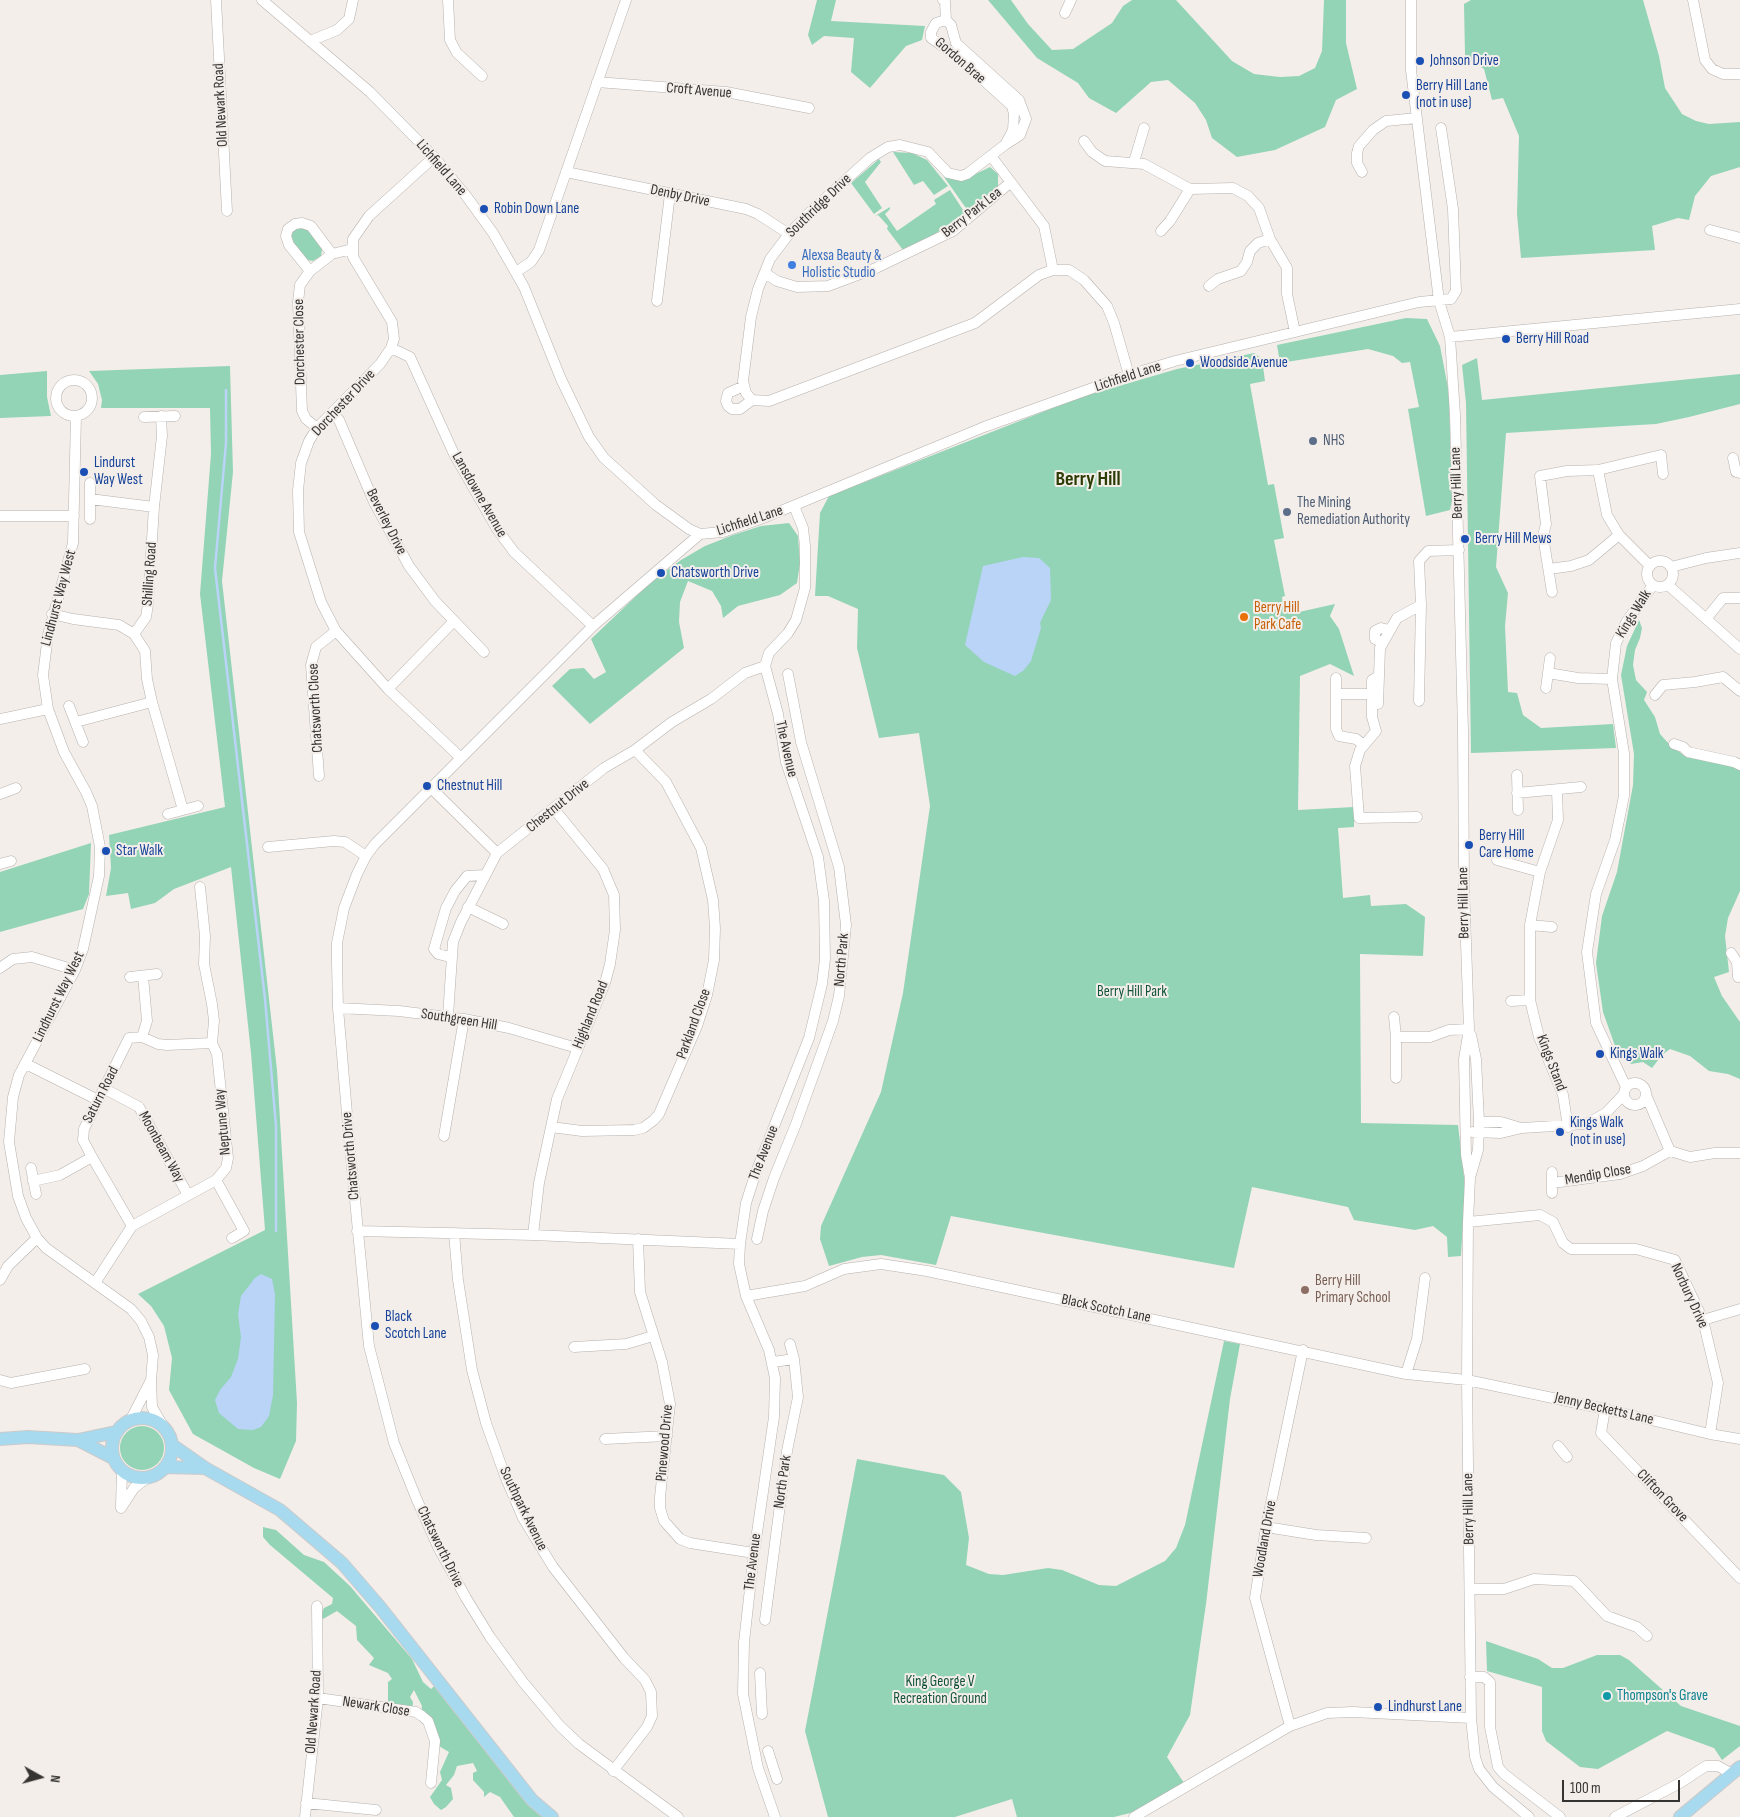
<!DOCTYPE html>
<html>
<head>
<meta charset="utf-8">
<style>
  body { margin:0 }
  #map { position:relative; width:1740px; height:1817px; overflow:hidden; background:#f4eeea; font-family:"Sofia Sans Condensed",sans-serif }
  canvas { display:block }
  .north { position:absolute; left:15px; top:1752px; width:50px; height:50px; -webkit-text-stroke:4px #f4eeea; paint-order:stroke; rotate:97deg; font-size:14px; font-weight:700; line-height:20px; text-align:center; color:#363432 }
  .north::after { content:''; display:block; margin:auto; width:18px; height:22px; background:#363432; clip-path:polygon(50% 0,100% 100%,50% 72%,0 100%) }
  .scale { position:absolute; left:1562px; top:1780px; width:118px; height:22px; box-sizing:border-box; border:2px solid #363432; border-top:0; padding-left:6px; font-size:15px; line-height:18px; white-space:nowrap; color:#363432; -webkit-text-stroke:4px #f4eeea; paint-order:stroke }
</style>
</head>
<body>
<div id="map">
<canvas width="1740" height="1817"></canvas>
<div class="north">N</div>
<div class="scale">100 m</div>
</div>
<script>
const c = document.querySelector('canvas').getContext('2d');
c.lineJoin = 'round';
function paint(path, color) {
  c.fillStyle = color;
  c.fill(path, 'evenodd');
}
function shape(rows) {
  const path = new Path2D();
  for (const r of rows) {
    if (r.length === 3) {
      path.moveTo(r[0] + r[2], r[1]);
      path.arc(r[0], r[1], r[2], 0, 2 * Math.PI);
      continue;
    }
    path.moveTo(r[0], r[1]);
    for (let i = 2; i < r.length; i += 2) path.lineTo(r[i], r[i + 1]);
  }
  return path;
}
function strokePath(path, color, width, dash) {
  c.strokeStyle = color;
  c.lineWidth = width;
  c.lineCap = dash ? 'butt' : 'round';
  c.setLineDash(dash || []);
  c.stroke(path);
}
function drawText(font, color, halo, rows, align = 'center') {
  c.font = font + ' "Sofia Sans Condensed",sans-serif';
  c.lineWidth = 4;
  c.setLineDash([]);
  c.textBaseline = 'middle';
  c.strokeStyle = halo;
  c.fillStyle = color;
  for (const [text, x, y, turn = 0] of rows) {
    c.save();
    c.translate(x, y);
    c.rotate((+turn || 0) * Math.PI / 180);
    c.textAlign = isNaN(turn) ? turn : align;
    if (halo) c.strokeText(text, 0, 0);
    c.fillText(text, 0, 0);
    c.restore();
  }
}
paint(shape([
  [817,0,836,0,831,21,925,26,922,40,906,46,870,88,851,72,854,38,824,36,812,45,808,35],
  [988,0,1011,0,1028,24,1052,50,1073,49,1112,23,1123,6,1132,0,1176,0,1232,61,1254,74,1280,77,1299,76,1315,68,1322,51,1324,0,1346,0,1346,43,1357,89,1336,100,1325,127,1275,150,1237,157,1212,138,1206,120,1195,103,1168,80,1151,82,1116,113,1089,98,1078,83,1037,58],
  [1471,0,1643,0,1659,56,1665,88,1682,114,1696,121,1709,124,1740,122,1740,167,1711,176,1695,196,1689,220,1678,218,1652,226,1655,250,1521,258,1517,214,1519,136,1503,98,1492,100,1484,69,1465,56,1464,4],
  [893,152,912,153,927,160,948,186,934,195,923,181,914,185],
  [879,159,881,162,865,182,882,208,874,214,851,183],
  [990,167,998,174,998,186,968,211,944,177,961,181],
  [950,190,965,213,928,239,903,250,887,229,888,226,878,215,875,216,890,207,890,209,885,214,897,231,936,204,934,200],
  [304,227,307,229,322,249,321,256,313,261,307,260,296,248,291,240,293,230],
  [1406,318,1427,319,1440,346,1449,393,1452,500,1450,510,1426,516,1408,409,1419,407,1410,362,1402,363,1393,356,1368,349,1280,363,1277,345],
  [1254,353,1262,359,1265,381,1250,384,1268,485,1274,484,1284,538,1274,540,1285,596,1282,597,1283,606,1299,612,1335,604,1330,616,1339,629,1354,676,1330,664,1300,676,1298,810,1354,807,1354,827,1338,828,1343,898,1370,895,1371,906,1406,904,1425,917,1423,956,1360,954,1361,1123,1458,1125,1465,1185,1461,1256,1448,1257,1447,1237,1433,1226,1415,1230,1354,1220,1348,1207,1252,1187,1234,1268,951,1216,936,1265,881,1255,862,1257,829,1266,820,1239,821,1226,881,1092,903,993,930,806,919,733,879,738,857,648,858,609,828,596,815,596,820,513,829,496,1078,398,1177,369],
  [1477,358,1482,400,1740,374,1740,404,1689,417,1656,424,1506,433,1496,567,1508,593,1505,626,1508,692,1517,693,1523,715,1541,728,1613,724,1616,748,1471,753,1466,403,1462,365],
  [230,366,233,472,222,581,277,1070,297,1403,296,1441,280,1479,254,1468,193,1434,169,1390,172,1358,164,1326,151,1306,138,1294,265,1230,251,1053,231,867,174,889,155,903,131,909,128,893,106,896,111,868,109,835,225,807,200,594,211,454,210,408,101,408,102,400,98,384,89,371],
  [47,371,47,397,51,416,0,418,0,375],
  [789,523,798,536,800,563,797,583,780,595,738,606,723,618,721,606,712,591,688,581,680,602,679,622,684,648,590,724,552,686,570,669,584,668,594,679,606,672,591,639,651,582,681,560,705,546,733,535,761,526],
  [1639,620,1642,628,1640,638,1635,650,1633,665,1636,680,1647,692,1644,700,1655,717,1660,734,1669,744,1686,757,1731,766,1740,770,1740,891,1728,918,1725,936,1729,972,1714,977,1722,996,1740,1022,1740,1079,1728,1074,1709,1071,1690,1056,1670,1049,1662,1055,1652,1068,1643,1062,1631,1064,1615,1046,1603,1012,1596,963,1602,916,1617,872,1633,785,1634,754,1621,675,1627,646],
  [91,843,89,894,83,909,0,932,0,872],
  [1224,1341,1240,1344,1230,1399,1206,1604,1190,1715,1167,1757,1184,1783,1134,1812,1114,1817,1017,1817,1012,1799,955,1817,828,1817,805,1731,857,1459,944,1475,961,1492,969,1538,966,1565,989,1574,1003,1575,1048,1568,1062,1570,1099,1585,1116,1586,1165,1561,1176,1548,1185,1525],
  [142,1448,22],
  [263,1527,276,1530,304,1555,324,1562,350,1586,412,1659,423,1682,431,1689,434,1686,510,1782,544,1817,514,1817,500,1797,490,1792,484,1797,484,1792,473,1780,473,1773,477,1771,473,1763,457,1766,454,1775,446,1785,451,1788,453,1799,446,1807,441,1810,434,1804,430,1797,442,1780,440,1772,449,1752,437,1745,421,1713,422,1706,414,1690,410,1697,413,1702,412,1711,388,1704,388,1682,392,1679,388,1673,369,1665,374,1658,357,1640,356,1626,337,1611,323,1619,320,1616,324,1608,332,1604,333,1598,270,1545,263,1537],
  [1486,1641,1538,1659,1552,1668,1563,1668,1597,1655,1620,1655,1629,1660,1681,1706,1740,1726,1740,1746,1722,1760,1714,1748,1667,1731,1598,1769,1580,1767,1546,1741,1542,1731,1542,1687,1487,1671]
]), '#93d4b6');
paint(shape([
  [1023,557,1039,558,1050,568,1051,600,1040,623,1041,628,1031,661,1024,670,1015,676,984,662,965,645,983,566],
  [261,1274,272,1279,275,1295,273,1395,269,1416,261,1427,253,1430,238,1429,219,1413,215,1400,220,1390,231,1377,238,1359,241,1337,238,1314,241,1296,255,1278]
]), '#b9d4f7');
strokePath(shape([
  [226,390,226,443,215,568,265,999,276,1126,276,1231]
]), '#b9d4f7', 2.5);
const minor = shape([
  [216,0,227,211],
  [262,0,370,92,434,157,467,197,493,233,524,287,561,379,589,437,604,458,656,505,689,529,700,534,723,532,766,517,984,427,1129,375,1175,361,1419,302,1451,299,1456,291,1453,209,1441,128],
  [448,0,450,40,457,53,482,76],
  [943,0,945,2,946,20],
  [1411,0,1411,70,1439,301,1450,337,1455,415,1463,731,1464,886,1469,1029,1464,1059,1466,1155,1470,1178],
  [1693,0,1705,60,1712,69,1723,74,1740,74],
  [1065,13,1071,0],
  [946,20,951,25,956,43,1019,100,1026,119,1020,135,1006,144,967,174,961,176,948,173,928,152,900,145,888,147,870,158,809,213,789,234,770,259,758,289,751,317,743,381,746,393,752,400,769,401,975,323,1039,275,1053,270,1069,270,1084,280,1107,306,1114,323,1129,375],
  [946,20,936,23,931,32,931,38,958,57,1012,106,1014,114,1013,130,1006,143],
  [310,41,337,30,349,19,353,0],
  [597,82,726,92,809,108],
  [1084,141,1092,152,1105,161,1144,164,1190,189,1233,188,1248,196,1259,208,1270,239,1287,268,1287,294,1295,332],
  [991,156,1044,226,1053,270],
  [434,157,369,216,353,239,353,257,392,322,394,339,391,348,380,364,317,428,309,441,301,463,298,490,299,532,321,602,336,631,388,689,460,757],
  [1134,162,1144,128],
  [566,172,746,209,758,214,789,234],
  [1362,172,1357,163,1357,153,1359,146,1373,130,1386,121,1417,118],
  [1710,230,1740,238],
  [1161,231,1170,221,1190,189],
  [310,271,289,245,286,236,288,229,295,224,302,223,311,226,332,254],
  [516,272,531,262,539,250,626,0],
  [765,273,777,281,797,287,828,286,876,268,953,231,1011,182],
  [1209,286,1218,279,1241,271,1247,262,1250,251,1258,243,1270,239],
  [657,301,670,194],
  [1450,337,1740,309],
  [391,348,410,357,454,454,497,529,514,552,593,626],
  [74,398,18],
  [744,386,728,393,726,401,728,406,732,409,740,409,752,400],
  [332,413,339,420,374,502,409,566,435,601,484,652],
  [76,416,73,543,48,635,43,675,48,709,64,752,86,792,92,806,100,847,99,876,83,949,75,970,19,1075,13,1097,9,1142,18,1196,26,1218,37,1238,46,1248,131,1309,141,1321,149,1337,153,1355,151,1381,152,1407,163,1426],
  [144,417,175,416],
  [317,428,306,419,302,411,298,302,300,285,310,271,332,254,352,249],
  [1733,458,1736,472,1740,473],
  [90,499,154,507],
  [0,516,74,516],
  [90,519,90,483],
  [1660,574,13],
  [1650,566,1619,535,1607,515,1598,470,1661,455,1663,474],
  [1671,567,1706,558,1740,553],
  [1549,569,1571,566,1589,560,1619,535],
  [1668,585,1740,649],
  [1552,592,1543,536,1546,524,1540,476,1567,471,1598,470],
  [52,614,73,619,119,625,134,634],
  [1706,619,1723,598,1739,598],
  [134,634,146,617,148,604,154,507,162,436,161,416],
  [134,634,145,651,147,679,152,702,183,810],
  [1383,643,1375,639,1375,631,1381,628,1389,630],
  [1548,673,1578,678,1612,679],
  [1379,676,1372,680,1372,717,1376,731,1360,750,1355,766,1359,818,1417,817],
  [1336,678,1336,729,1339,736,1356,739,1364,745],
  [1546,688,1550,658],
  [388,689,453,622],
  [1336,694,1372,694],
  [1655,695,1663,685,1695,682,1723,677,1740,691],
  [1419,701,1421,605,1419,561,1428,551,1459,550],
  [1378,704,1380,648,1397,618,1421,605],
  [69,706,83,742],
  [0,719,48,709],
  [76,722,152,702],
  [1674,744,1683,747,1688,752,1734,762,1740,765],
  [1517,775,1518,810],
  [319,776,311,665,316,647,336,631],
  [430,787,497,853],
  [1557,790,1558,820,1540,872,1530,925,1530,1000,1539,1037,1563,1095,1568,1127],
  [1517,793,1581,787],
  [0,794,16,788],
  [168,814,198,806],
  [268,847,334,841,345,842,366,856],
  [1497,860,1540,872],
  [0,864,11,861],
  [468,907,503,924],
  [1530,925,1552,927],
  [1731,953,1737,962,1738,977],
  [450,957,438,954,434,949,446,908,455,891,467,876,485,875],
  [0,968,13,959,32,957,75,970],
  [130,977,157,974],
  [1511,1001,1530,1000],
  [338,1008,399,1011,464,1019,509,1028,577,1048],
  [448,1016,453,942,461,922,497,853,604,768,635,750,672,722,711,699,745,673,765,666],
  [1394,1017,1396,1037],
  [1471,1035,1476,1059,1479,1122,1478,1150,1470,1178,1468,1222,1467,1380,1471,1718,1475,1757,1479,1769,1493,1787,1529,1817],
  [142,1037,147,1021,143,976],
  [26,1064,98,1100],
  [1396,1078,1396,1037,1430,1037,1449,1030,1469,1029],
  [1635,1094,11],
  [1626,1087,1596,1023,1587,952,1596,894,1615,840,1624,796,1624,753,1612,679,1616,643,1627,621,1653,585],
  [105,1089,139,1107,188,1195],
  [1646,1095,1670,1151,1690,1157,1715,1153,1740,1153],
  [1479,1122,1501,1122,1521,1128],
  [551,1127,582,1131,634,1130,643,1128,654,1120,659,1114,697,1026,707,995,714,960,715,928,713,900,701,848,666,782,635,750],
  [1473,1132,1501,1133,1522,1128,1586,1124,1606,1113,1624,1094],
  [444,1136,464,1019],
  [31,1168,36,1194],
  [216,1180,244,1231,232,1238],
  [33,1181,60,1175,92,1157],
  [1552,1183,1620,1174,1643,1166,1670,1151],
  [1552,1193,1552,1172],
  [1468,1222,1540,1215,1553,1222,1563,1243,1571,1249,1636,1249,1675,1260,1703,1320,1718,1383,1710,1434],
  [132,1226,92,1157,83,1140,84,1129,129,1038,142,1037,158,1044,167,1045,212,1043],
  [357,1231,533,1235,740,1244],
  [454,1233,458,1280,472,1370,486,1423,505,1476,523,1518,553,1567,624,1658,645,1680,651,1692,652,1716,647,1727,613,1771],
  [533,1235,539,1183,557,1099,605,983,610,964,615,930,614,895,603,869,554,809],
  [638,1239,640,1292,662,1362,670,1404,660,1497,660,1508,664,1521,680,1539,690,1543,754,1553],
  [757,1239,763,1211,774,1178,796,1124,833,1021,839,996,846,925,839,867,801,742,788,674],
  [0,1280,8,1266,37,1238],
  [95,1283,132,1226,216,1180,226,1168,228,1158,217,1054,212,1043,214,1021,212,1004,204,964,205,936,200,887],
  [746,1296,805,1286,844,1269,881,1264,927,1271,1406,1374,1467,1380,1605,1409,1710,1434,1740,1439],
  [1703,1320,1740,1309],
  [574,1347,626,1344,653,1336],
  [773,1362,794,1359],
  [1406,1374,1417,1339,1425,1278],
  [0,1380,11,1383,85,1369],
  [1605,1409,1601,1433,1740,1578],
  [131,1419,150,1382],
  [605,1439,667,1436],
  [1558,1446,1567,1457],
  [121,1507,122,1471],
  [121,1508,134,1488,147,1478],
  [1266,1527,1316,1535,1366,1538],
  [1470,1589,1504,1589,1534,1579,1574,1581,1607,1616,1637,1627,1647,1636],
  [765,1620,787,1451,798,1397,794,1359,790,1344],
  [760,1673,762,1714],
  [1470,1677,1484,1677,1490,1682,1490,1727,1498,1767,1504,1774,1560,1817],
  [318,1698,416,1712,422,1716,428,1721,435,1741,431,1783],
  [1290,1726,1255,1598,1266,1527,1303,1350],
  [768,1751,777,1779],
  [306,1803,376,1810],
  [305,1817,318,1698,317,1606],
  [678,1817,579,1744,560,1726,523,1682,490,1637,466,1598,438,1547,417,1500,394,1443,369,1346,349,1137,338,1008,337,963,337,943,344,908,357,874,366,856,375,844,593,626,700,534],
  [775,1817,758,1768,743,1694,744,1642,754,1553,774,1417,775,1378,769,1350,746,1296,739,1264,740,1244,746,1203,756,1172,809,1038,822,984,825,959,824,901,818,857,786,762,778,714,765,666,769,653,788,633,796,620,805,588,805,546,803,528,794,506],
  [1134,1817,1290,1726,1327,1713,1353,1712,1471,1718],
  [1615,1817,1680,1783,1706,1766,1718,1766,1732,1774]
]);
const major = shape([
  [142,1448,30],
  [0,1439,28,1437,78,1440,116,1432],
  [78,1440,113,1458],
  [172,1445,205,1468,280,1510,342,1563,380,1607,532,1800,552,1817],
  [165,1467,205,1468],
  [1680,1817,1740,1767]
]);
strokePath(minor, '#b6b1ad', 11);
strokePath(major, '#cbcaca', 14);
strokePath(minor, '#fff', 10);
strokePath(major, '#a8daef', 12);
for (const [x, y, r, color] of [
  [1420,61,5,"#1a4fb4"],
  [1406,95,5,"#1a4fb4"],
  [484,209,5,"#1a4fb4"],
  [792,265,5,"#3f7fe0"],
  [1506,339,5,"#1a4fb4"],
  [1190,363,5,"#1a4fb4"],
  [1313,441,5,"#5c6f8a"],
  [84,472,5,"#1a4fb4"],
  [1287,512,5,"#5c6f8a"],
  [1465,539,5,"#1a4fb4"],
  [661,573,5,"#1a4fb4"],
  [1244,617,5,"#e8710a"],
  [427,786,5,"#1a4fb4"],
  [1469,845,5,"#1a4fb4"],
  [106,851,5,"#1a4fb4"],
  [1600,1054,5,"#1a4fb4"],
  [1560,1132,5,"#1a4fb4"],
  [1305,1290,5,"#8d6e63"],
  [375,1326,5,"#1a4fb4"],
  [1607,1696,5,"#0f9aa8"],
  [1378,1707,5,"#1a4fb4"]
]) {
  const dot = new Path2D();
  dot.arc(x, y, r, 0, 2 * Math.PI);
  c.fillStyle = color;
  c.fill(dot);
  strokePath(dot, '#f4eeea', 2);
}
drawText('15px', '#363432', '#f4eeea', [
  ["Gordon Brae",960,61,41],
  ["Croft Avenue",699,91,5],
  ["Old Newark Road",221,105,-93],
  ["Lichfield Lane",441,168,49],
  ["Denby Drive",680,196,12],
  ["Southridge Drive",819,206,-44],
  ["Berry Park Lea",972,213,-38],
  ["Dorchester Close",300,342,-91],
  ["Lichfield Lane",1128,377,-18],
  ["Dorchester Drive",344,403,-47],
  ["Berry Hill Lane",1457,483,-92],
  ["Lansdowne Avenue",479,495,60],
  ["Lichfield Lane",750,521,-18],
  ["Beverley Drive",386,522,63],
  ["Shilling Road",150,574,-86],
  ["Lindhurst Way West",59,598,-75],
  ["Kings Walk",1634,614,-58],
  ["Chatsworth Close",316,708,-93],
  ["The Avenue",786,749,77],
  ["Chestnut Drive",558,806,-39],
  ["Berry Hill Lane",1464,903,-91],
  ["North Park",842,960,-85],
  ["Lindhurst Way West",59,997,-64],
  ["Highland Road",591,1015,-68],
  ["Southgreen Hill",459,1020,9],
  ["Parkland Close",694,1024,-70],
  ["Kings Stand",1551,1063,69],
  ["Saturn Road",101,1095,-63],
  ["Neptune Way",223,1122,-95],
  ["Moonbeam Way",161,1147,61],
  ["The Avenue",764,1153,-69],
  ["Chatsworth Drive",351,1156,-95],
  ["Mendip Close",1598,1175,-10],
  ["Norbury Drive",1689,1296,65],
  ["Black Scotch Lane",1106,1309,12],
  ["Jenny Becketts Lane",1604,1409,13],
  ["Pinewood Drive",665,1443,-85],
  ["North Park",783,1482,-82],
  ["Clifton Grove",1662,1496,46],
  ["Southpark Avenue",523,1509,64],
  ["Berry Hill Lane",1469,1509,-91],
  ["Woodland Drive",1265,1539,-80],
  ["Chatsworth Drive",440,1547,64],
  ["The Avenue",753,1562,-83],
  ["Newark Close",376,1707,9],
  ["Old Newark Road",314,1712,-86]
]);
drawText('15px', '#164399', '#f4eeea', [
  ["Johnson Drive",1430,61],
  ["Berry Hill Lane",1416,86],
  ["(not in use)",1416,103],
  ["Robin Down Lane",494,209],
  ["Berry Hill Road",1516,339],
  ["Woodside Avenue",1200,363],
  ["Lindurst",94,463],
  ["Way West",94,480],
  ["Berry Hill Mews",1475,539],
  ["Chatsworth Drive",671,573],
  ["Chestnut Hill",437,786],
  ["Berry Hill",1479,836],
  ["Care Home",1479,853],
  ["Star Walk",116,851],
  ["Kings Walk",1610,1054],
  ["Kings Walk",1570,1123],
  ["(not in use)",1570,1140],
  ["Black",385,1317],
  ["Scotch Lane",385,1334],
  ["Lindhurst Lane",1388,1707]
], 'left');
drawText('15px', '#366cbe', '#f4eeea', [
  ["Alexsa Beauty &",802,256],
  ["Holistic Studio",802,273]
], 'left');
drawText('15px', '#4e5e75', '#f4eeea', [
  ["NHS",1323,441],
  ["The Mining",1297,503],
  ["Remediation Authority",1297,520]
], 'left');
drawText('15px', '#c56008', '#f4eeea', [
  ["Berry Hill",1254,608],
  ["Park Cafe",1254,625]
], 'left');
drawText('15px', '#13533c', '#f4eeea', [
  ["Berry Hill Park",1132,992],
  ["King George V",940,1682],
  ["Recreation Ground",940,1699]
]);
drawText('15px', '#785e54', '#f4eeea', [
  ["Berry Hill",1315,1281],
  ["Primary School",1315,1298]
], 'left');
drawText('15px', '#0d838f', '#f4eeea', [
  ["Thompson's Grave",1617,1696]
], 'left');
drawText('bold 20px', '#2b3c04', '#f4eeea', [
  ["Berry Hill",1088,480]
]);
</script>
</body>
</html>
